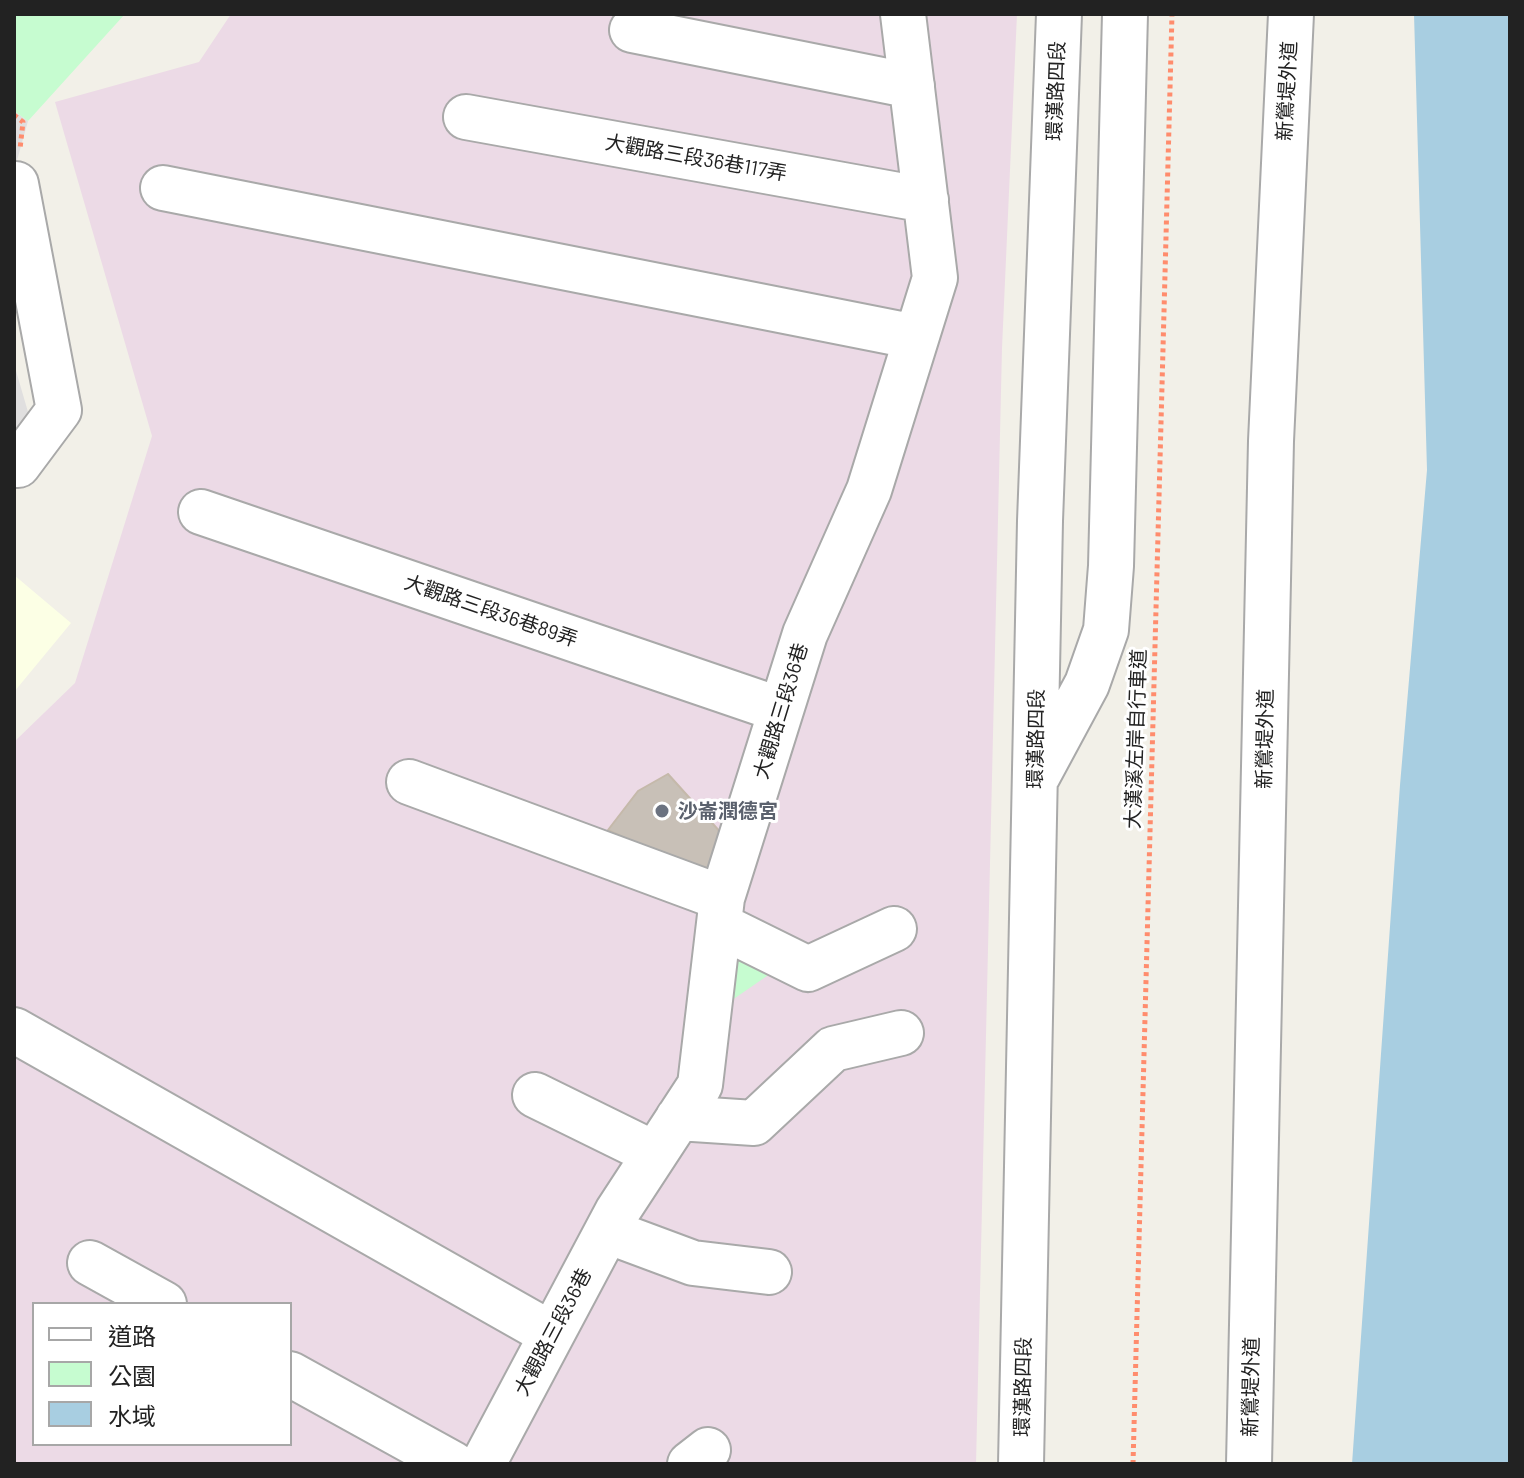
<!DOCTYPE html>
<html>
<head>
<meta charset="utf-8">
<style>
  body { margin:0 }
  #map { position:relative; width:1524px; height:1478px; overflow:hidden; background:#f2f0e8; font-family:Barlow,"Noto Sans TC",sans-serif }
  canvas { display:block }
  .frame { position:absolute; inset:0; border:16px solid #222; pointer-events:none }
  .legend { position:absolute; left:32px; top:1302px; width:260px; height:144px; box-sizing:border-box; background:#fff; border:2px solid #a7a7a7; margin:0; padding:10px 14px; list-style:none; font-size:24px; color:#222 }
  .legend li { display:flex; align-items:center; gap:16px; height:40px }
  .legend b { width:40px; border:2px solid #a7a7a7 }
</style>
</head>
<body>
<div id="map">
<canvas width="1524" height="1478"></canvas>
<div class="frame"></div>
<ul class="legend">
<li><b style="height:10px;background:#fff"></b>道路</li>
<li><b style="height:22px;background:#c6fcd0"></b>公園</li>
<li><b style="height:22px;background:#a8cee1"></b>水域</li>
</ul>
</div>
<script>
const c = document.querySelector('canvas').getContext('2d');
c.lineJoin = 'round';
function paint(path, color) {
  c.fillStyle = color;
  c.fill(path, 'evenodd');
}
function shape(rows) {
  const path = new Path2D();
  for (const r of rows) {
    path.moveTo(r[0], r[1]);
    for (let i = 2; i < r.length; i += 2) path.lineTo(r[i], r[i + 1]);
  }
  return path;
}
function strokePath(path, color, width, dash) {
  c.strokeStyle = color;
  c.lineWidth = width;
  c.lineCap = dash ? 'butt' : 'round';
  c.setLineDash(dash || []);
  c.stroke(path);
}
function drawText(font, color, halo, rows, align = 'center') {
  c.font = font + ' Barlow,"Noto Sans TC",sans-serif';
  c.lineWidth = 6;
  c.setLineDash([]);
  c.textBaseline = 'middle';
  c.strokeStyle = halo;
  c.fillStyle = color;
  for (const [text, x, y, turn = 0] of rows) {
    c.save();
    c.translate(x, y);
    c.rotate((+turn || 0) * Math.PI / 180);
    c.textAlign = isNaN(turn) ? turn : align;
    if (halo) c.strokeText(text, 0, 0);
    c.fillText(text, 0, 0);
    c.restore();
  }
}
paint(shape([
  [14,111,28,121,14,171],
  [14,364,33,429,14,450]
]), '#e0dfdf');
paint(shape([
  [231,14,1017,14,1002,348,976,1464,14,1464,14,742,75,683,152,436,55,102,199,62],
  [34,1304,290,1304,290,1444,34,1444]
]), '#ecdae6');
paint(shape([
  [14,575,71,623,14,692]
]), '#fcffe5');
paint(shape([
  [14,14,125,14,28,121,14,111],
  [727,940,780,967,722,1007]
]), '#c6fcd0');
paint(shape([
  [1414,14,1510,14,1510,1464,1352,1464,1400,785,1427,470]
]), '#a8cee1');
const building = shape([
  [668,774,722,834,710,878,608,830,638,791,668,774]
]);
paint(building, '#c8c0b7');
strokePath(building, '#c5b9aa', 2);
const minor = shape([
  [632,30,912,86],
  [466,117,926,200],
  [163,188,916,337],
  [14,465,18,465,59,410,16,184],
  [201,512,781,710],
  [1038,775,1087,684,1106,630,1111,566,1125,14],
  [409,782,722,898],
  [719,925,808,969,894,929],
  [14,1030,551,1334],
  [535,1095,655,1154],
  [678,1118,754,1123,833,1049,901,1033],
  [607,1231,693,1263,769,1272],
  [90,1263,164,1304],
  [290,1374,453,1464],
  [483,1464,617,1212,700,1085,722,898,805,634,869,490,935,278,903,14],
  [690,1464,708,1450],
  [1021,1464,1040,521,1059,14],
  [1249,1464,1271,441,1291,14]
]);
strokePath(minor, '#a9a9a9', 48);
strokePath(shape([
  [14,115,23,122,20,149],
  [1133,1464,1172,14]
]), '#ff8c6d', 5, [4, 4]);
strokePath(minor, '#fff', 44);
for (const [x, y, r, color] of [
  [662,811,8,"#6b7280"]
]) {
  const dot = new Path2D();
  dot.arc(x, y, r, 0, 2 * Math.PI);
  c.fillStyle = color;
  c.fill(dot);
  strokePath(dot, '#fff', 3);
}
drawText('20px', '#222', '#fff', [
  ["環漢路四段",1056,91,-88],
  ["新鶯堤外道",1287,91,-87],
  ["大觀路三段36巷117弄",696,158,10],
  ["大觀路三段36巷89弄",491,611,19],
  ["大觀路三段36巷",781,711,-73],
  ["環漢路四段",1036,739,-89],
  ["大漢溪左岸自行車道",1136,739,-88],
  ["新鶯堤外道",1265,739,-89],
  ["大觀路三段36巷",553,1332,-62],
  ["環漢路四段",1023,1387,-89],
  ["新鶯堤外道",1251,1387,-89]
]);
drawText('bold 20px', '#5b616d', '#fff', [
  ["沙崙潤德宮",678,811]
], 'left');
</script>
</body>
</html>
